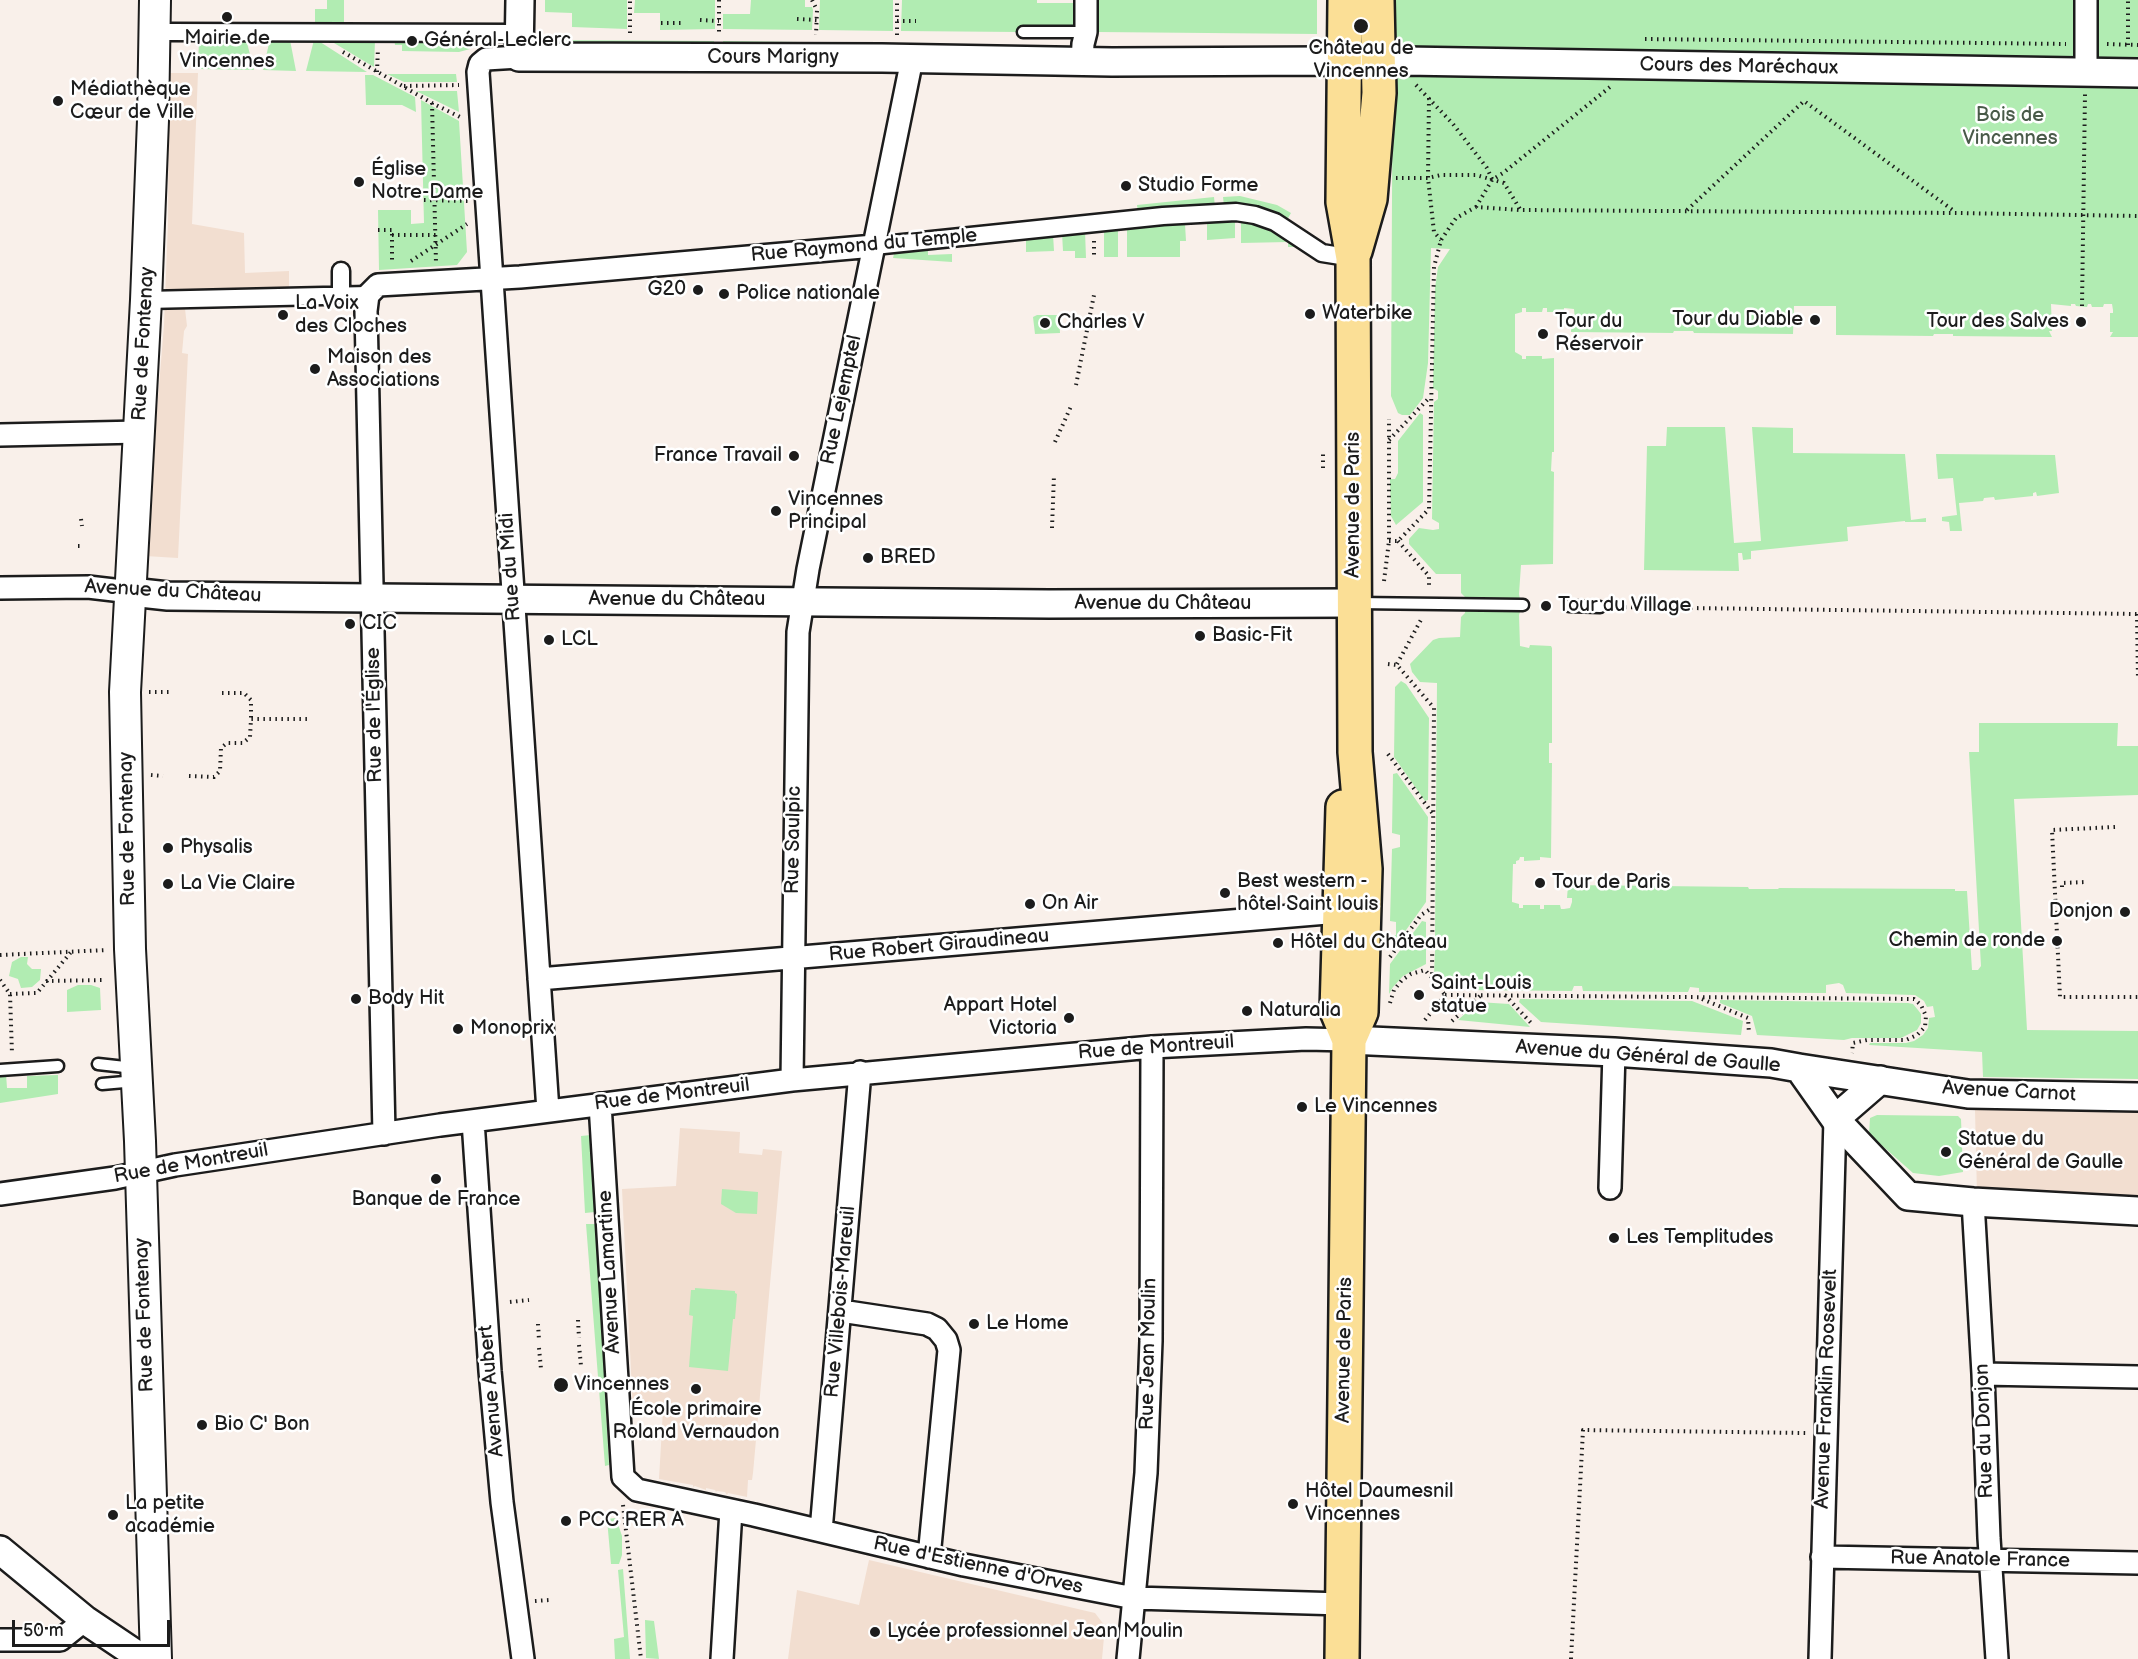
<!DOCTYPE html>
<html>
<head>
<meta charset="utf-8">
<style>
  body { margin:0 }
  #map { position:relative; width:2138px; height:1659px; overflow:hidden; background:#f9f0ea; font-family:"Balsamiq Sans",sans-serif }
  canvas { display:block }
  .scale { position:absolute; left:12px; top:1620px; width:158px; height:27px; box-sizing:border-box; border:3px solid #1c1c1c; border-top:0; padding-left:8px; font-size:18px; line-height:21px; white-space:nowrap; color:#1c1c1c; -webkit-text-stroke:4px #fff; paint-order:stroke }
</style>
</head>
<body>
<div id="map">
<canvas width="2138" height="1659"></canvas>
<div class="scale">50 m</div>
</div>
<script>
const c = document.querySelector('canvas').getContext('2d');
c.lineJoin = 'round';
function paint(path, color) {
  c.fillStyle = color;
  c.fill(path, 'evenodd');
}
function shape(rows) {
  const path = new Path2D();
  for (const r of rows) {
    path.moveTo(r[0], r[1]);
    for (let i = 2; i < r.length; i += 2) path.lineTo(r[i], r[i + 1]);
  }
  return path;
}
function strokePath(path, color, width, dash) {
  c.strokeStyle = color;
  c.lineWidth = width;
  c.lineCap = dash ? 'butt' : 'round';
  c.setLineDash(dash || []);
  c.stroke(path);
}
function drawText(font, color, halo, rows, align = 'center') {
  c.font = font + ' "Balsamiq Sans",sans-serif';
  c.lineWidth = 5;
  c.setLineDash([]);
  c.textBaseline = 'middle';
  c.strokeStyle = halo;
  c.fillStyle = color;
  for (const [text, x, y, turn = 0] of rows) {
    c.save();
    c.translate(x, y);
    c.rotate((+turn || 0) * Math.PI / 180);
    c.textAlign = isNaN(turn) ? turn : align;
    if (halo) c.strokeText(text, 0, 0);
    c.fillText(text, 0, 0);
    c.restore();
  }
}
paint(shape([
  [169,73,198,73,192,224,244,233,245,273,289,271,289,297,184,300,187,326,184,331,182,353,188,354,178,558,145,556,164,325,168,222],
  [2138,1109,2138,1206,1977,1195,1975,1110],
  [680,1128,740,1132,739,1153,762,1155,763,1149,782,1151,753,1473,752,1480,748,1480,747,1497,728,1493,727,1495,725,1492,717,1491,716,1492,715,1490,706,1488,706,1490,695,1486,693,1487,693,1485,659,1479,663,1410,633,1411,622,1189,676,1186],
  [869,1560,1095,1613,1105,1626,1102,1659,788,1659,797,1590,859,1605]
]), '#f2ded0');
paint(shape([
  [327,0,344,0,344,24,315,24,315,9,327,9],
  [545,0,627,0,627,29,572,27,572,13,545,12],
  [635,0,715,0,715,29,660,30,660,13,634,13],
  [751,0,805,0,805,7,812,7,813,10,812,30,723,29,723,14,750,14],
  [820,0,893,0,893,31,819,30],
  [902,0,1037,0,1037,3,1081,3,1076,27,1018,27,1017,32,901,31],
  [1098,0,1317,0,1317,34,1098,32],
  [1393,0,2138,0,2138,337,2110,337,2113,332,2110,332,2110,313,2113,313,2113,310,2112,304,2104,304,2103,307,2092,307,2091,304,2088,304,2087,307,2076,306,2075,304,2071,304,2071,306,2051,304,2052,331,2049,331,2052,337,1953,336,1953,334,1934,334,1933,336,1836,335,1836,306,1794,306,1793,334,1694,333,1693,331,1674,331,1673,333,1571,332,1571,320,1575,320,1574,309,1564,308,1564,312,1547,312,1547,308,1543,308,1542,312,1526,312,1526,308,1522,308,1522,312,1515,314,1515,352,1522,356,1522,359,1526,359,1526,356,1542,356,1542,359,1554,358,1554,452,1552,452,1551,471,1554,472,1553,564,1521,565,1519,594,1520,600,1523,600,1523,612,1520,612,1519,615,1520,646,1529,648,1530,645,1551,646,1552,648,1552,743,1549,743,1549,763,1552,763,1551,858,1540,857,1540,860,1524,861,1524,857,1520,857,1519,860,1516,861,1516,864,1513,864,1512,898,1512,902,1519,904,1519,908,1523,908,1523,905,1540,905,1540,909,1544,909,1544,905,1560,905,1561,909,1564,909,1570,908,1572,902,1572,898,1567,898,1568,885,1748,887,1749,889,1778,889,1779,888,1955,889,1955,891,1967,891,1972,970,1978,970,1981,966,1969,752,1979,752,1979,723,2118,723,2117,746,2138,746,2138,795,2014,799,2027,1030,2138,1031,2138,1079,1983,1077,1982,1052,1869,1045,1870,1043,1906,1043,1914,1041,1923,1035,1928,1028,1929,1018,1935,1017,1933,1006,1927,1007,1924,1001,1915,995,1846,993,1843,985,1839,983,1826,985,1826,993,1699,992,1699,988,1690,987,1688,992,1583,991,1582,986,1574,986,1572,991,1470,990,1469,985,1459,985,1457,990,1443,989,1434,975,1435,950,1440,949,1440,940,1435,939,1437,683,1420,682,1412,672,1410,664,1433,640,1439,638,1460,637,1461,617,1465,613,1466,598,1461,593,1461,574,1436,574,1409,544,1409,539,1419,528,1433,530,1439,529,1439,523,1432,519,1434,402,1438,399,1438,391,1433,388,1435,288,1438,267,1450,249,1431,248,1428,363,1423,398,1410,415,1402,415,1398,413,1391,396],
  [394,38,470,39,470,49,459,52,402,51,402,45,395,45],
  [199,39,246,39,254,70,198,69],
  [270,39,290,40,296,71,263,70],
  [314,40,317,40,367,72,306,71],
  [334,40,375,41,374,67,334,43],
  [545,40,714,41,714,47,545,46],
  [723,41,878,43,878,49,723,47],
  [387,74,456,74,457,82,404,82],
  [365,75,373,75,415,97,416,112,402,105,366,105],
  [416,91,457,91,459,112],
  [421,100,459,121,467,252,457,265,379,270,378,210,411,210,411,224,424,223],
  [1240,196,1277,205,1291,213,1287,220,1224,206,1223,197],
  [1214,197,1215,207,1138,214,1137,205],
  [1235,219,1235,238,1207,240,1207,222],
  [1241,219,1264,224,1301,247,1288,247,1288,242,1241,243],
  [1185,224,1186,241,1180,241,1180,257,1127,257,1127,227],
  [1118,228,1118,257,1104,257,1104,229],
  [1085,231,1086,258,1075,258,1075,251,1063,251,1062,233],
  [1053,234,1054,251,1026,252,1026,237],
  [928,246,928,255,952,254,952,262,893,258,895,250],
  [1037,315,1059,315,1060,333,1035,334,1033,317],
  [1420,413,1423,415,1423,502,1396,525,1391,516,1390,479,1395,479,1398,473,1398,441],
  [1667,427,1725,427,1734,543,1761,541,1752,427,1793,428,1793,453,1905,454,1911,520,1926,518,1926,522,1905,522,1905,521,1847,527,1848,541,1751,551,1751,559,1743,560,1742,553,1738,553,1739,571,1644,570,1647,446,1666,446],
  [1936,454,2055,455,2059,493,2037,496,2036,492,2033,493,2033,496,1995,500,1994,497,1984,498,1983,501,1959,503,1962,531,1950,531,1949,522,1942,521,1942,517,1957,515,1953,478,1938,479],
  [1401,681,1406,684,1429,718,1428,800,1425,801,1394,757,1395,687],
  [1397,773,1428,817,1426,902,1394,947,1390,941,1391,936,1396,935,1396,922,1390,921,1392,849,1400,847,1400,835,1392,833,1393,774],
  [1422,921,1426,922,1426,964,1403,976,1393,987,1389,994,1390,964],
  [21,957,28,957,27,964,32,969,41,969,40,980,32,987,21,988,18,979,9,976,12,962],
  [78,985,91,985,100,988,101,1010,67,1012,67,990],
  [1520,999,1692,1001,1743,1021,1741,1035,1541,1022,1519,1002],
  [1720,1000,1908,1003,1913,1004,1918,1010,1921,1014,1921,1023,1917,1030,1901,1038,1852,1038,1844,1040,1757,1035,1752,1016,1720,1003],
  [1478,1002,1509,1004,1530,1027,1458,1020],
  [6,1074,7,1088,27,1088,27,1076,58,1075,58,1094,0,1103,0,1075],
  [1877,1115,1958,1116,1961,1119,1963,1172,1939,1176,1913,1173,1869,1134,1870,1118],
  [591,1135,595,1212,585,1213,581,1136],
  [722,1189,758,1192,757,1214,736,1213,721,1204],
  [586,1224,596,1224,609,1465,605,1466],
  [695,1288,735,1291,735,1293,737,1294,735,1319,733,1319,728,1371,689,1367,693,1316,689,1315,691,1290,695,1290],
  [616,1518,622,1536,622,1555,619,1564,611,1564,607,1519],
  [623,1569,630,1659,615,1659,614,1639,624,1637,618,1570],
  [645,1620,654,1621,659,1659,646,1658]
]), '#b1ecb2');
const service = shape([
  [1023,32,1086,32],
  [1357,603,1523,605],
  [1569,606,1600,607],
  [98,1064,134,1068],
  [0,1070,58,1066],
  [102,1084,136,1081]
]);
const pedestrian = shape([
  [169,32,513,33],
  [874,246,1163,216,1236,212,1255,215,1275,222,1322,253,1353,258],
  [341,271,341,296],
  [146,300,368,295]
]);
const minor = shape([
  [519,57,486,59,480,64,478,72,548,1111],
  [1082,62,1083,44,1086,32,1086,0],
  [2086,73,2086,0],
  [0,435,140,432],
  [0,588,88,587,131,592],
  [539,979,1339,912],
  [792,1080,798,632,808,569,912,59],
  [600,1104,623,1477,637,1490,754,1515,964,1565,1134,1598,1343,1604],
  [473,1121,490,1371,502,1502,523,1659],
  [384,1134,366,311,368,295,378,285,520,277,874,246],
  [1610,1188,1614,1052],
  [0,1194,115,1178,175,1165,440,1125,792,1080,1152,1047,1306,1039,1349,1040],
  [1973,1202,1983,1374,1989,1538,1997,1659],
  [841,1311,927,1324,937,1329,946,1340,949,1350,929,1557],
  [1983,1374,2138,1377],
  [821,1531,860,1072],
  [1822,1557,2138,1563],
  [0,1640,60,1640,85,1620],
  [722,1659,731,1510],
  [1128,1659,1146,1473,1151,1341,1152,1047],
  [1820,1659,1835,1119]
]);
const tertiary = shape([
  [520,0,519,57,882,58,1112,62,1325,61,1378,63,1405,61,2138,73],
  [131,592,168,596,373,598,1049,604,1354,603],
  [1349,1040,1614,1052,1771,1063,1799,1068,1835,1119,1908,1196,1973,1202,2138,1211],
  [1799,1068,1968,1094,2138,1097],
  [1835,1119,1880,1080],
  [0,1550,85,1620,143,1659]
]);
const secondary = shape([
  [155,0,153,120,146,300,125,692,130,949,140,1141,156,1659]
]);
const primary = shape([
  [1355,251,1370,199,1379,93,1377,0],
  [1343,807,1337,1011,1349,1040],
  [1342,1659,1349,1040,1361,1012,1365,869,1355,752,1353,258,1343,202,1345,0]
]);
strokePath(service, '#1c1c1c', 15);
strokePath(pedestrian, '#1c1c1c', 21);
strokePath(minor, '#1c1c1c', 26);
strokePath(tertiary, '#1c1c1c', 32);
strokePath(secondary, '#1c1c1c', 34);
strokePath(primary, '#1c1c1c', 38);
strokePath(shape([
  [719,0,719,34],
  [812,0,817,10,816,35],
  [797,19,817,20],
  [700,20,719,21],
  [897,21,916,21],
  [661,23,681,23],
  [630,33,630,0],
  [897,35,897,0],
  [1645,39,2066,44],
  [2107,44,2138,45],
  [2128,45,2128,0],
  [343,52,432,103,462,118],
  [377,72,378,48],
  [1416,85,1453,124,1487,168,1492,179],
  [404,86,459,85],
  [1429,98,1428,178,1434,232,1441,240],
  [432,103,436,263],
  [1396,178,1428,178,1441,175,1476,175,1504,183,1520,209],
  [424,200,468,201],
  [1476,207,1492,180,1503,173,1610,87],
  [1687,210,1804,101,1954,211],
  [378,230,392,230,392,264],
  [392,235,436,235],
  [1094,241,1094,259],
  [411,261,467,224],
  [2082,306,2085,94],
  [1076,385,1094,295],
  [1389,440,1429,398],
  [1055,442,1072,404],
  [1323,468,1323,451],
  [81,519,82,526],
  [1052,528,1054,475],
  [1389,541,1398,541,1429,509,1434,267,1441,240,1456,218,1476,207,1520,210,1956,213,2138,216],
  [1398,541,1429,576,1429,589],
  [78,546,82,546],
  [1384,581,1389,541,1389,419],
  [1613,607,2138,614],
  [2137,614,2138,680],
  [1388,664,1397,665,1434,708,1432,978,1445,995],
  [1397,664,1422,618],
  [149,692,170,692],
  [222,693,244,693,251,700,251,719],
  [1388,754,1433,814],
  [151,775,163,776],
  [189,776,214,777,220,771,221,748,227,743,243,743,250,737,251,719,310,719],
  [2115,827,2052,830,2060,997,2138,997],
  [2062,887,2062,883,2085,882],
  [0,955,107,950],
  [1390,957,1421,915,1432,908],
  [0,980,10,994,12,1054],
  [46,981,106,980],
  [10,994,37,993,71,952],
  [1445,995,1914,999,1921,1005,1926,1016,1925,1027,1917,1035,1906,1040,1867,1040,1853,1043,1852,1053],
  [1505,995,1532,1024],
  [1702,999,1748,1018,1749,1034],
  [1390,1003,1394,990,1402,980,1411,974,1425,970,1431,977],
  [1425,1020,1445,995],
  [1452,1021,1480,996],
  [510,1302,529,1300],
  [578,1320,579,1338],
  [538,1324,539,1340],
  [579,1345,581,1366],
  [539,1348,541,1369],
  [623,1505,641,1659],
  [535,1601,550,1600],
  [1571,1659,1583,1430,1806,1433]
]), '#1c1c1c', 4, [1.5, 4.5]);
strokePath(service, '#fff', 10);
strokePath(pedestrian, '#fff', 16);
strokePath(minor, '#fff', 21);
strokePath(tertiary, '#fff', 27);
strokePath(secondary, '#fff', 30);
strokePath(primary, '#fbdf96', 33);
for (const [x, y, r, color] of [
  [227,17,6,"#1c1c1c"],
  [1361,26,8,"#1c1c1c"],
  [412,41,6,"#1c1c1c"],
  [58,101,6,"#1c1c1c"],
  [359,182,6,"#1c1c1c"],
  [1126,186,6,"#1c1c1c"],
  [698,290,6,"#1c1c1c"],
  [724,294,6,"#1c1c1c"],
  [1310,314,6,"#1c1c1c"],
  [283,315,6,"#1c1c1c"],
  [1815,320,6,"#1c1c1c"],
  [2081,322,6,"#1c1c1c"],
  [1045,323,6,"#1c1c1c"],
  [1543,334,6,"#1c1c1c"],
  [315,369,6,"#1c1c1c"],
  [794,456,6,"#1c1c1c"],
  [776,511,6,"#1c1c1c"],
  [868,558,6,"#1c1c1c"],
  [1546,606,6,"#1c1c1c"],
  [350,624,6,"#1c1c1c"],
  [1200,636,6,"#1c1c1c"],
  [549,640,6,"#1c1c1c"],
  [168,848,6,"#1c1c1c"],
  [1540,883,6,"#1c1c1c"],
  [168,884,6,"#1c1c1c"],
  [1225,893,6,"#1c1c1c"],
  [1030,904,6,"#1c1c1c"],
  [2125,912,6,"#1c1c1c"],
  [2057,941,6,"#1c1c1c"],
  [1278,943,6,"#1c1c1c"],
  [1419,995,6,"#1c1c1c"],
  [356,999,6,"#1c1c1c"],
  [1247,1011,6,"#1c1c1c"],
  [1069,1018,6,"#1c1c1c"],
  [458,1029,6,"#1c1c1c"],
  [1302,1107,6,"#1c1c1c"],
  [1946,1152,6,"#1c1c1c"],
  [436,1179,6,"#1c1c1c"],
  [1614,1238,6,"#1c1c1c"],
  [974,1324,6,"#1c1c1c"],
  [561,1385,8,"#1c1c1c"],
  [696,1389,6,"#1c1c1c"],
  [202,1425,6,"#1c1c1c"],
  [1293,1504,6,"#1c1c1c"],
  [113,1515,6,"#1c1c1c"],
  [566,1521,6,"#1c1c1c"],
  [875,1632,6,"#1c1c1c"]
]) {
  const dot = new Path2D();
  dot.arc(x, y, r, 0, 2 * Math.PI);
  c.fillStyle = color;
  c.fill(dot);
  strokePath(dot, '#fff', 2);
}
drawText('20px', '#1c1c1c', '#fff', [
  ["Mairie de",227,39,"center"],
  ["Vincennes",227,62,"center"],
  ["Général-Leclerc",424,41],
  ["Château de",1361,49,"center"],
  ["Vincennes",1361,72,"center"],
  ["Médiathèque",70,90],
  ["Cœur de Ville",70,113],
  ["Église",371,170],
  ["Notre-Dame",371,193],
  ["Studio Forme",1138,186],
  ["G20",686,290,"right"],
  ["Police nationale",736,294],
  ["La Voix",295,304],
  ["des Cloches",295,327],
  ["Waterbike",1322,314],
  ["Tour du Diable",1803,320,"right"],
  ["Tour du",1555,322],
  ["Réservoir",1555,345],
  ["Tour des Salves",2069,322,"right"],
  ["Charles V",1057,323],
  ["Maison des",327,358],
  ["Associations",327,381],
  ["France Travail",782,456,"right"],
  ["Vincennes",788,500],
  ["Principal",788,523],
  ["BRED",880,558],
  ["Tour du Village",1558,606],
  ["CIC",362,624],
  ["Basic-Fit",1212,636],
  ["LCL",561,640],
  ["Physalis",180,848],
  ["Best western -",1237,882],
  ["hôtel Saint louis",1237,905],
  ["Tour de Paris",1552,883],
  ["La Vie Claire",180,884],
  ["On Air",1042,904],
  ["Donjon",2113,912,"right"],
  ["Chemin de ronde",2045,941,"right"],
  ["Hôtel du Château",1290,943],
  ["Saint-Louis",1431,984],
  ["statue",1431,1007],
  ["Body Hit",368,999],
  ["Appart Hotel",1057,1006,"right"],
  ["Victoria",1057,1029,"right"],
  ["Naturalia",1259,1011],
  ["Monoprix",470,1029],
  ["Le Vincennes",1314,1107],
  ["Statue du",1958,1140],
  ["Général de Gaulle",1958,1163],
  ["Banque de France",436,1200,"center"],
  ["Les Templitudes",1626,1238],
  ["Le Home",986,1324],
  ["Vincennes",574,1385],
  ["École primaire",696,1410,"center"],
  ["Roland Vernaudon",696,1433,"center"],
  ["Bio C' Bon",214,1425],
  ["Hôtel Daumesnil",1305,1492],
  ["Vincennes",1305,1515],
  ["La petite",125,1504],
  ["académie",125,1527],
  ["PCC RER A",578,1521],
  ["Lycée professionnel Jean Moulin",887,1632]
], 'left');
drawText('20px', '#1c1c1c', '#fff', [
  ["Cours Marigny",773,58],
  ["Cours des Maréchaux",1739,67,1],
  ["Rue Raymond du Temple",864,246,-5],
  ["Rue de Fontenay",144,344,-87],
  ["Rue Lejemptel",842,400,-78],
  ["Avenue de Paris",1354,505,-90],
  ["Rue du Midi",511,567,-94],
  ["Avenue du Château",173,592,3],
  ["Avenue du Château",677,600],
  ["Avenue du Château",1163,604],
  ["Rue de l'Église",375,715,-91],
  ["Rue de Fontenay",128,829,-91],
  ["Rue Saulpic",794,840,-89],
  ["Rue Robert Giraudineau",939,946,-5],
  ["Rue de Montreuil",1156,1048,-4],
  ["Avenue du Général de Gaulle",1648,1057,4],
  ["Avenue Carnot",2009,1092,3],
  ["Rue de Montreuil",672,1095,-7],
  ["Rue de Montreuil",191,1164,-10],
  ["Avenue Lamartine",610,1272,-93],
  ["Rue Villebois-Mareuil",841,1302,-85],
  ["Rue de Fontenay",145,1315,-92],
  ["Avenue de Paris",1345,1350,-89],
  ["Rue Jean Moulin",1149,1354,-89],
  ["Avenue Franklin Roosevelt",1827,1389,-88],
  ["Avenue Aubert",492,1391,-95],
  ["Rue du Donjon",1985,1431,-92],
  ["Rue Anatole France",1980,1560,1],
  ["Rue d'Estienne d'Orves",978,1566,12]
]);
drawText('20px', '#495a49', '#fff', [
  ["Bois de",2010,116],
  ["Vincennes",2010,139]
]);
</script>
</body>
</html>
